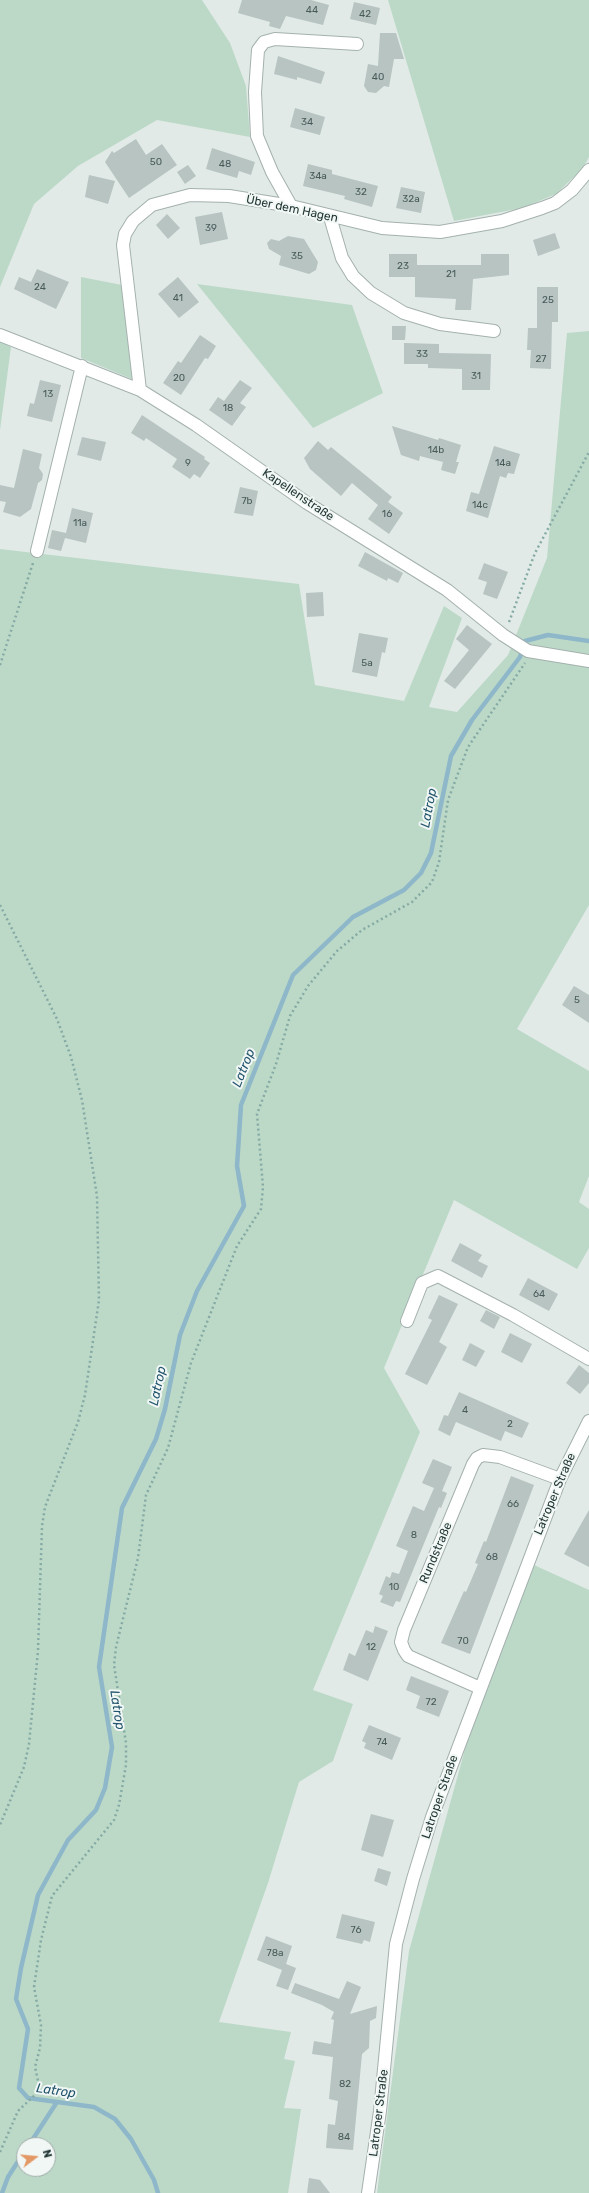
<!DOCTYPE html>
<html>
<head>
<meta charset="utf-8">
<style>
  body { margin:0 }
  #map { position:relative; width:589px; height:2193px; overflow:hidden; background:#e1eae7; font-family:Rubik,sans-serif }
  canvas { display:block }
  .north { position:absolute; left:16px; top:2137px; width:40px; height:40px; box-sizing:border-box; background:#f1f7f5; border:1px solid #9faba9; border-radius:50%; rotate:74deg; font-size:11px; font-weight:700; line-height:16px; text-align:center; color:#233836 }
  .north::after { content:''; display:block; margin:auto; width:14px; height:18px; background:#e39966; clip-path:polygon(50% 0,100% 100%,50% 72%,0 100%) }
</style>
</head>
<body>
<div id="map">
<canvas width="589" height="2193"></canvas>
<div class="north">N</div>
</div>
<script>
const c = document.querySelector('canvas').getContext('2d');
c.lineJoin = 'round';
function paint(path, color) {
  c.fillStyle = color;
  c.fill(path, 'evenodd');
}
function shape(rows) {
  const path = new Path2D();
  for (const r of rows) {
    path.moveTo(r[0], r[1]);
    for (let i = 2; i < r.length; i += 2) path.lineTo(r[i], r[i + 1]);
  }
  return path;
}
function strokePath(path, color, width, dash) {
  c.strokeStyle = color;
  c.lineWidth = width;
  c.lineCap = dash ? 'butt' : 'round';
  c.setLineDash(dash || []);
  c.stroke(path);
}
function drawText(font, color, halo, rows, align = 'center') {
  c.font = font + ' Rubik,sans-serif';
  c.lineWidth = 4;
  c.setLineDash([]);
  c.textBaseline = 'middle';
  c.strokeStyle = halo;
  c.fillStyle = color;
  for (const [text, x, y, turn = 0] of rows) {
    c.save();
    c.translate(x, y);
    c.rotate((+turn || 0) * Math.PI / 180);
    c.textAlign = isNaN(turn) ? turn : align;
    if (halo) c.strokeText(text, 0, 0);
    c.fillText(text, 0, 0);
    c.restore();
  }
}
paint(shape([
  [0,0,202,0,230,43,246,86,250,137,157,120,78,166,34,204,0,287],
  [388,0,589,0,589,157,583,168,556,194,522,208,454,221],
  [81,277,122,285,132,379,81,358],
  [197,284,352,305,383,393,313,428],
  [589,331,589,905,517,1029,589,1071,589,1176,579,1202,589,1209,589,1248,577,1269,454,1200,384,1368,420,1432,313,1690,353,1704,333,1761,299,1782,268,1883,219,2022,291,2032,284,2059,295,2061,284,2108,301,2109,288,2193,0,2193,0,549,299,584,315,685,404,701,444,606,462,618,429,707,457,712,508,655,547,558,567,333],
  [24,2145,48,2145,48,2169,24,2169],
  [0,341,11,347,0,430],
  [534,1565,589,1590,589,2193,377,2193,409,1951,471,1728]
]), '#bcd9c8');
strokePath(shape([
  [29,2145,57,2102],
  [2,2193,8,2177,24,2152],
  [158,2193,154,2180,131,2139,115,2119,94,2107,28,2098,19,2088,28,2029,16,1999,21,1968,38,1895,68,1840,96,1810,105,1788,112,1747,99,1667,122,1508,156,1439,165,1409,180,1335,197,1291,244,1206,237,1166,241,1105,293,975,353,917,404,890,421,873,431,853,451,756,472,720,520,657,525,641,548,635,589,641]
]), '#8eb7c9', 4.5);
paint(shape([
  [242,0,311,0,329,5,323,25,286,16,280,29,269,26,270,22,238,13],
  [354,2,380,8,376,25,350,19],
  [380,33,396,33,404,59,394,59,389,87,384,86,376,93,368,92,364,86,368,64,378,66],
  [278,56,325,72,321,84,297,77,297,80,274,74],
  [295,108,325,117,320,135,290,127],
  [136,139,146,155,162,144,177,165,129,198,105,162,112,151,114,153],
  [212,148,255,162,251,175,239,171,237,178,206,169],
  [308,164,332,170,332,174,378,186,372,207,344,199,345,196,303,186],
  [188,165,196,176,185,184,177,172],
  [89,175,115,181,108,204,85,197],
  [401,187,425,192,421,213,396,208],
  [222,212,228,239,200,245,195,217],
  [167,214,180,228,168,239,156,225],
  [555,233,560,248,538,256,533,240],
  [288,236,304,239,318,262,316,270,309,274,279,265,281,256,269,249,267,243,271,239,279,241],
  [389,254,417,254,417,265,481,265,481,254,509,254,509,275,473,279,471,310,455,310,456,299,415,297,415,277,389,277],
  [37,269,69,282,56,309,14,289,19,277,31,282],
  [178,277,199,302,179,318,158,294],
  [537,287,558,287,558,322,552,322,551,369,530,368,531,350,527,350,528,328,537,328],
  [392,326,406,326,405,340,392,340],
  [200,335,216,346,208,359,205,358,181,395,163,383,178,361,181,363],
  [404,343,439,344,439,353,491,354,490,390,462,390,462,369,428,368,428,364,404,364],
  [40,380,61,385,52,422,27,416,30,403,34,404],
  [240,380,252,388,240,403,246,407,232,426,209,410,218,397,224,401],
  [142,415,205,457,204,459,210,463,200,478,194,474,190,479,172,467,177,459,146,438,144,441,131,433],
  [392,426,438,440,439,438,461,445,456,462,459,462,455,474,441,470,443,462,420,456,419,461,401,455],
  [82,437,106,442,101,461,77,455],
  [318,441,328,450,331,447,392,497,388,502,403,513,389,534,368,519,378,505,352,483,341,496,310,469,304,458],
  [494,446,520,454,514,474,508,473,506,478,500,476,488,518,466,511,471,492,479,494],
  [23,449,42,454,39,468,43,474,42,480,38,483,31,509,20,517,3,512,6,502,0,501,0,485,14,488],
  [240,487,258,491,253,516,234,513],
  [72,508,93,513,86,543,65,538,61,551,48,548,52,530,66,533],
  [365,552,403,573,398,583,388,578,387,581,358,566],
  [484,563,508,572,497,599,483,594,487,582,478,579],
  [323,592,324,616,307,617,306,593],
  [467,625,492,644,455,689,444,681,469,650,456,639],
  [359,633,388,638,385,653,382,652,377,677,352,672],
  [574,986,589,995,589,1023,562,1005],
  [460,1243,482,1255,478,1261,488,1266,482,1278,451,1261],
  [528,1278,558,1294,549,1311,519,1295],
  [439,1295,458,1304,439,1342,447,1347,427,1385,405,1374,432,1320,428,1318],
  [486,1310,500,1317,494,1329,480,1321],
  [510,1333,532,1344,522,1363,501,1352],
  [470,1343,485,1351,476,1367,462,1360],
  [579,1365,589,1373,589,1383,580,1394,566,1383],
  [459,1392,529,1423,522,1438,505,1431,501,1441,456,1422,450,1436,438,1430,444,1415,448,1416],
  [433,1459,452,1467,442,1491,447,1493,441,1508,439,1507,400,1602,396,1601,393,1607,380,1602,383,1596,379,1594,386,1576,390,1578,392,1572,399,1574,408,1551,396,1546,413,1506,424,1511,434,1488,422,1483],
  [511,1476,534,1485,470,1654,441,1643,464,1591,466,1592,478,1564,475,1563,484,1541,486,1542],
  [589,1510,589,1567,564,1554],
  [375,1626,388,1631,368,1681,343,1670,349,1653,355,1656,366,1630,373,1633],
  [411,1676,449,1691,439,1717,416,1708,420,1696,406,1690],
  [369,1725,401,1738,392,1760,364,1748,366,1743,362,1741],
  [371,1814,394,1820,383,1857,361,1850],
  [378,1868,391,1872,387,1886,374,1881],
  [342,1914,375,1922,370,1942,364,1940,362,1944,336,1938],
  [266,1936,292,1946,286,1964,296,1968,288,1990,276,1986,282,1970,257,1960],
  [347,1981,361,1987,350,2014,377,2006,376,2018,370,2021,369,2048,362,2054,353,2150,326,2148,328,2124,335,2125,338,2101,329,2099,333,2057,312,2054,314,2041,331,2044,334,2020,331,2019,334,2012,322,2005,291,1993,295,1983,339,1999],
  [309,2178,320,2180,330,2193,307,2193]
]), '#b7c4c1');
const minor = shape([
  [291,206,272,172,257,136,255,92,258,50,264,42,275,39,357,44],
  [330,217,342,258,353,276,371,293,404,313,440,324,494,331],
  [0,335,140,390,196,425,307,503,447,590,503,635,528,651,589,661],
  [140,390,123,245,125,234,133,221,152,205,190,195,229,196,291,206,382,228,440,232,502,221,542,208,555,203,572,190,589,170],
  [37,551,82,366],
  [407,1321,422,1283,438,1276,513,1315,589,1359],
  [480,1688,408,1656,404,1650,401,1642,404,1630,473,1464,477,1458,483,1455,500,1457,560,1479],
  [368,2193,380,2111,396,1944,413,1879,432,1817,560,1479,589,1421]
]);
strokePath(minor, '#a4b1ae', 14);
strokePath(shape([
  [509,622,535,553,589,452],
  [0,665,33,563],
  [0,905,57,1019,71,1057,82,1100,97,1196,99,1300,85,1395,78,1422,45,1507,42,1526,38,1651,29,1744,24,1767,0,1825],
  [0,2152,18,2111,40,2090,35,2067,40,2048,41,2025,34,1987,41,1940,52,1896,114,1820,119,1805,126,1765,126,1743,114,1665,116,1647,138,1558,146,1495,168,1448,191,1363,237,1246,261,1209,263,1187,257,1114,276,1064,290,1016,308,986,337,951,362,930,412,902,432,882,439,862,448,800,468,747,525,663]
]), '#85aaa4', 2.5, [2, 3]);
strokePath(minor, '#fff', 12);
drawText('10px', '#485b59', null, [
  ["44",312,10],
  ["42",365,14],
  ["40",378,77],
  ["34",307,122],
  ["50",156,162],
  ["48",225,164],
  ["34a",318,176],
  ["32",361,192],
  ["32a",411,199],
  ["39",211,228],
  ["35",297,256],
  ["23",403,266],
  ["21",451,274],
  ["24",40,287],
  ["41",178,298],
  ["25",548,300],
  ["33",422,354],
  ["27",541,359],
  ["31",476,376],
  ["20",179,378],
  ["13",48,394],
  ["18",228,408],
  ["14b",436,450],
  ["9",188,463],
  ["14a",503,463],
  ["7b",247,501],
  ["14c",480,505],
  ["16",387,514],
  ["11a",80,523],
  ["5a",367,663],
  ["5",577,1000],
  ["64",539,1294],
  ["4",465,1410],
  ["2",510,1424],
  ["66",513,1504],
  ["8",414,1535],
  ["68",492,1557],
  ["10",394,1587],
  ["70",463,1641],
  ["12",371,1647],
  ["72",431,1702],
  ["74",382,1742],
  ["76",356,1930],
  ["78a",275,1953],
  ["82",345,2084],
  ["84",344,2137]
]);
drawText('12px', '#233836', '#f1f7f5', [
  ["Über dem Hagen",292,209,12],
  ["Kapellenstraße",298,495,34],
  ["Latroper Straße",555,1494,-67],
  ["Rundstraße",436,1553,-67],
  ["Latroper Straße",440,1797,-71],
  ["Latroper Straße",379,2113,-83]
]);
drawText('italic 13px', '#24556e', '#f1f7f5', [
  ["Latrop",429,808,-79],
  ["Latrop",244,1068,-68],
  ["Latrop",158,1386,-78],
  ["Latrop",117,1710,81],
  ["Latrop",56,2091,8]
]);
</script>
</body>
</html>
